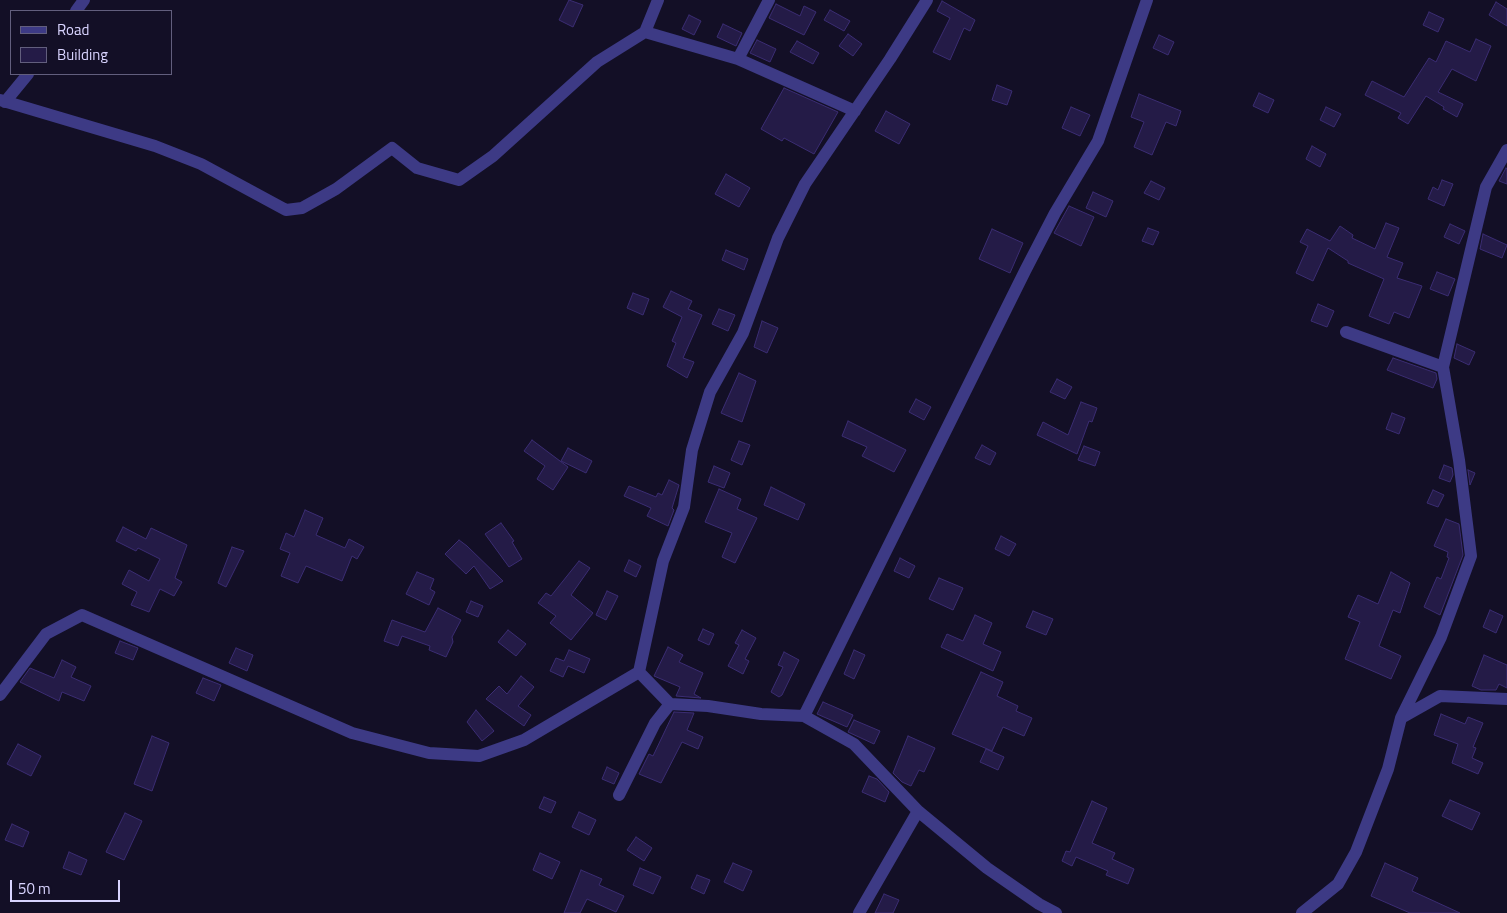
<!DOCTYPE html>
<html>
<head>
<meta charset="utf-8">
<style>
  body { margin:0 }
  #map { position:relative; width:1507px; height:913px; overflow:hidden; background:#130f26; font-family:"Titillium Web",sans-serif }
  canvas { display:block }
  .legend { position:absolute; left:10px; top:10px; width:162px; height:65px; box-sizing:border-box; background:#130f26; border:1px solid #625e7d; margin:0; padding:6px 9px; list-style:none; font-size:15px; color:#d9d4ff }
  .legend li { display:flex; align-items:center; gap:10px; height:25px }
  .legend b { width:25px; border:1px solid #625e7d }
  .scale { position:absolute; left:10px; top:880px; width:110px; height:22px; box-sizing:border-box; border:2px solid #d9d4ff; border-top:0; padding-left:6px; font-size:15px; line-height:18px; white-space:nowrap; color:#d9d4ff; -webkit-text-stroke:4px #130f26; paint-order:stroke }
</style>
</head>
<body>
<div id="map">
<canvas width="1507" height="913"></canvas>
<ul class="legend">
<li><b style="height:6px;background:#3d3a85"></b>Road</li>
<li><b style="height:14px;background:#241b47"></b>Building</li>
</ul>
<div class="scale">50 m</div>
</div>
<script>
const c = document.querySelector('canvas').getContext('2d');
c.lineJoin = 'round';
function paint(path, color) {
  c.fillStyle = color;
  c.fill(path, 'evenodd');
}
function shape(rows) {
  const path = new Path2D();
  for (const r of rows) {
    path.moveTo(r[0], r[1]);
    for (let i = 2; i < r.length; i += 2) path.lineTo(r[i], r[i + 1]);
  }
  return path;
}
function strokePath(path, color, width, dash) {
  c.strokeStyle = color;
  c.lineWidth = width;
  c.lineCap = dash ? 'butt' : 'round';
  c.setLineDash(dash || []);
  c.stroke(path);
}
const building = shape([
  [569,0,583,5,573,27,559,20,569,0],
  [942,1,975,20,970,31,964,28,950,60,933,52,950,18,937,11,942,1],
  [1496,2,1507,9,1507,26,1489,15,1496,2],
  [776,4,800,16,804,6,816,12,804,35,769,18,776,4],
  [830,10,850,21,844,31,824,20,830,10],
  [1429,12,1444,19,1438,32,1423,25,1429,12],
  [689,15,701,21,694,35,682,29,689,15],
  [723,24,742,33,736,46,717,37,723,24],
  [848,34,862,44,853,56,839,46,848,34],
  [1159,35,1174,42,1168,55,1153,48,1159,35],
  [1476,39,1491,46,1476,81,1452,69,1438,92,1463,104,1457,117,1443,109,1444,107,1426,96,1408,124,1398,118,1401,113,1365,95,1372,81,1404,97,1429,58,1436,62,1446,41,1470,52,1476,39],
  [757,40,776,49,770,62,750,53,757,40],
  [797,41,819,53,813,64,790,52,797,41],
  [997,85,1012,91,1007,105,992,100,997,85],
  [784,88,838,112,814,154,784,138,782,141,761,129,784,88],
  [1259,93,1274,100,1268,113,1253,106,1259,93],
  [1139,94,1181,111,1176,126,1166,122,1152,155,1134,147,1144,122,1131,117,1139,94],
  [1071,107,1090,115,1080,136,1062,128,1071,107],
  [1326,107,1341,114,1334,127,1320,120,1326,107],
  [886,111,910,124,899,144,875,131,886,111],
  [1312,146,1326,154,1320,167,1306,159,1312,146],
  [1506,168,1507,169,1507,184,1499,181,1506,168],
  [726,174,750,188,739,207,715,194,726,174],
  [1442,180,1453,184,1444,206,1428,199,1433,187,1438,190,1442,180],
  [1151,181,1165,188,1159,200,1144,193,1151,181],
  [1093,192,1113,201,1106,217,1086,208,1093,192],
  [1069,206,1094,217,1081,246,1054,233,1069,206],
  [1386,223,1399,228,1387,257,1403,263,1397,278,1422,286,1409,318,1394,312,1389,324,1369,316,1384,279,1348,263,1348,261,1328,248,1313,281,1296,273,1308,246,1300,242,1307,229,1330,241,1340,226,1353,235,1352,238,1375,249,1386,223],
  [1450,224,1465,231,1459,244,1444,237,1450,224],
  [1148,228,1159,232,1153,245,1142,241,1148,228],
  [992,229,1023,243,1010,273,979,259,992,229],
  [1483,234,1507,245,1502,258,1480,249,1483,234],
  [726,250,748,259,744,270,722,260,726,250],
  [1437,272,1455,279,1448,296,1430,289,1437,272],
  [671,291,692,301,688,309,702,315,683,358,694,362,687,378,667,366,676,343,672,341,682,317,663,307,671,291],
  [633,293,649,299,643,315,627,308,633,293],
  [1318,304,1334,311,1327,327,1311,321,1318,304],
  [719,309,735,315,728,331,712,324,719,309],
  [762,321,778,328,767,353,754,347,762,321],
  [1457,344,1475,352,1469,365,1454,358,1457,344],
  [1393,358,1436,373,1437,379,1433,388,1387,370,1393,358],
  [739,373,756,381,742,422,721,413,739,373],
  [1057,379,1072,387,1065,399,1050,392,1057,379],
  [916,399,931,407,924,420,909,412,916,399],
  [1081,402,1097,408,1092,422,1089,421,1077,454,1037,435,1043,422,1068,435,1081,402],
  [1392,413,1405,418,1399,434,1386,429,1392,413],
  [848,421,906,450,894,472,862,456,867,447,842,436,848,421],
  [532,440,568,467,553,490,537,479,545,466,524,451,532,440],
  [739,441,750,445,742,465,731,460,739,441],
  [982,445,996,453,990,465,975,458,982,445],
  [1084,446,1100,452,1095,466,1078,460,1084,446],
  [568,448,592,461,586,473,561,461,568,448],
  [1444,465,1452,468,1453,475,1450,482,1439,478,1444,465],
  [714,466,730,473,724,488,708,482,714,466],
  [1468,470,1475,473,1470,485,1468,470],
  [669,480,679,485,672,508,674,510,668,526,647,516,651,508,624,496,629,486,656,497,658,493,662,495,669,480],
  [771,487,805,504,798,520,764,505,771,487],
  [719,489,741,499,737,509,757,518,735,563,722,557,732,533,705,522,719,489],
  [1433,490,1444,495,1438,507,1427,503,1433,490],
  [305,510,323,518,316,535,345,548,349,539,364,547,357,559,352,556,342,581,306,566,298,583,281,576,290,553,280,549,286,533,294,537,305,510],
  [1446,519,1459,524,1463,555,1440,615,1424,607,1437,577,1441,579,1449,558,1447,557,1448,552,1434,546,1446,519],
  [501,523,514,541,512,542,522,559,509,567,485,534,501,523],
  [123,527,146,539,151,528,187,545,175,578,182,582,174,596,160,589,149,612,131,605,137,592,122,584,129,570,149,581,160,559,138,548,136,551,116,541,123,527],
  [1001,536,1016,544,1009,556,995,549,1001,536],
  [459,540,467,546,503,581,490,589,474,566,466,574,445,554,459,540],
  [232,547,244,551,226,587,218,583,232,547],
  [900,558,915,566,909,578,894,571,900,558],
  [629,560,641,566,636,577,624,571,629,560],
  [579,561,590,568,571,595,593,613,571,640,550,623,556,616,538,603,546,593,551,596,579,561],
  [417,572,434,579,430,589,435,592,429,605,406,594,417,572],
  [1391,572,1410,583,1400,613,1393,610,1379,646,1401,656,1391,679,1345,659,1360,622,1348,617,1358,595,1378,604,1391,572],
  [939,578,963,588,953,610,929,599,939,578],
  [607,591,618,596,606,620,596,615,607,591],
  [471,601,483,606,478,617,466,612,471,601],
  [438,608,461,620,452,637,453,642,446,657,429,650,430,646,402,636,398,646,384,641,392,620,425,632,438,608],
  [1490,610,1503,616,1496,633,1483,627,1490,610],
  [1033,611,1053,619,1046,635,1026,627,1033,611],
  [975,615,992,623,983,644,1001,652,993,671,941,647,947,634,963,641,975,615],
  [703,629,714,634,709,645,698,640,703,629],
  [508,630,526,644,516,656,498,642,508,630],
  [742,630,756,638,745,659,749,661,743,674,728,666,739,645,735,643,742,630],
  [120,641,138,648,133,660,115,653,120,641],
  [668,647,683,655,679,662,703,673,694,694,701,698,676,696,680,687,654,676,668,647],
  [236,648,253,655,247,671,229,663,236,648],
  [569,650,590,659,584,673,568,666,563,677,550,671,556,658,564,661,569,650],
  [854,650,865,655,854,679,844,674,854,650],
  [784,652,799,660,782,695,779,697,771,692,783,667,778,665,784,652],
  [1484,655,1507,665,1507,688,1499,684,1496,690,1481,690,1472,686,1484,655],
  [62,660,76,667,71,677,91,686,84,701,62,692,59,701,20,682,30,668,54,678,62,660],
  [981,672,1003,682,997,696,1018,706,1016,711,1032,718,1024,736,1003,727,992,751,952,734,981,672],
  [521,676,534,687,518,706,531,715,524,726,486,699,499,686,507,694,521,676],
  [203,678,221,685,214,701,196,693,203,678],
  [823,702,853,715,847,727,817,714,823,702],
  [476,710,494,731,482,741,467,722,476,710],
  [674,712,694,713,687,730,703,737,698,749,682,742,661,783,639,774,649,754,653,756,674,712],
  [1441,714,1465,724,1468,717,1483,723,1473,747,1476,748,1472,758,1483,763,1478,774,1452,763,1458,744,1434,735,1441,714],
  [854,720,880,731,874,744,848,732,854,720],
  [152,736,169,743,152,791,134,784,152,736],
  [908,736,935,748,924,772,919,770,911,786,902,782,893,773,908,736],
  [18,744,41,756,31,776,7,764,18,744],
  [986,749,1004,757,998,770,980,762,986,749],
  [607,767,619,773,614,784,602,779,607,767],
  [869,776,877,779,889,792,885,802,862,792,869,776],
  [544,797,556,802,551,813,539,808,544,797],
  [1450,800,1480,813,1472,830,1442,816,1450,800],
  [1092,801,1107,808,1092,843,1115,853,1112,859,1134,869,1128,884,1106,875,1108,871,1076,857,1072,866,1062,861,1066,851,1070,852,1092,801],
  [579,812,596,820,589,835,572,827,579,812],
  [125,813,142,821,124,860,106,852,125,813],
  [12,824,29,832,23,847,5,840,12,824],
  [636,837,652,848,644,861,627,850,636,837],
  [69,852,87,860,81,875,63,868,69,852],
  [540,853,560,862,552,879,533,870,540,853],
  [733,863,752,871,743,891,724,882,733,863],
  [1385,863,1418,878,1412,891,1460,913,1410,913,1371,896,1385,863],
  [640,868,661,877,653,894,633,885,640,868],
  [581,870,602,879,599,885,624,896,616,912,587,899,580,913,564,913,581,870],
  [697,875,710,880,704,894,691,888,697,875],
  [884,894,899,900,893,913,875,913,884,894]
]);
paint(building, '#241b47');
strokePath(building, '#3b2d73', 1);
strokePath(shape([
  [76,11,84,0],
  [645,32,658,0],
  [738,59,769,0],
  [0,100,155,146,201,164,286,210,302,208,336,189,392,148,417,168,459,180,493,156,597,62,645,32,738,59,855,111],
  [5,102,28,74],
  [1346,332,1443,367],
  [639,672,670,704],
  [0,695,46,634,82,615,352,733,429,753,479,756,524,740,639,672,663,561,684,507,692,450,710,392,743,333,778,238,805,184,890,59,927,0],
  [804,716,1025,271,1055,213,1098,141,1147,0],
  [1401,718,1441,637,1471,556,1459,460,1443,367,1486,187,1507,150],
  [619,795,655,723,670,704,708,706,761,714,804,716,854,744,918,811,987,868,1039,904,1056,913],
  [859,913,918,811],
  [1302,913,1338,884,1356,852,1388,769,1401,718,1440,696,1507,699]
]), '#3d3a85', 12);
</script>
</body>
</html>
